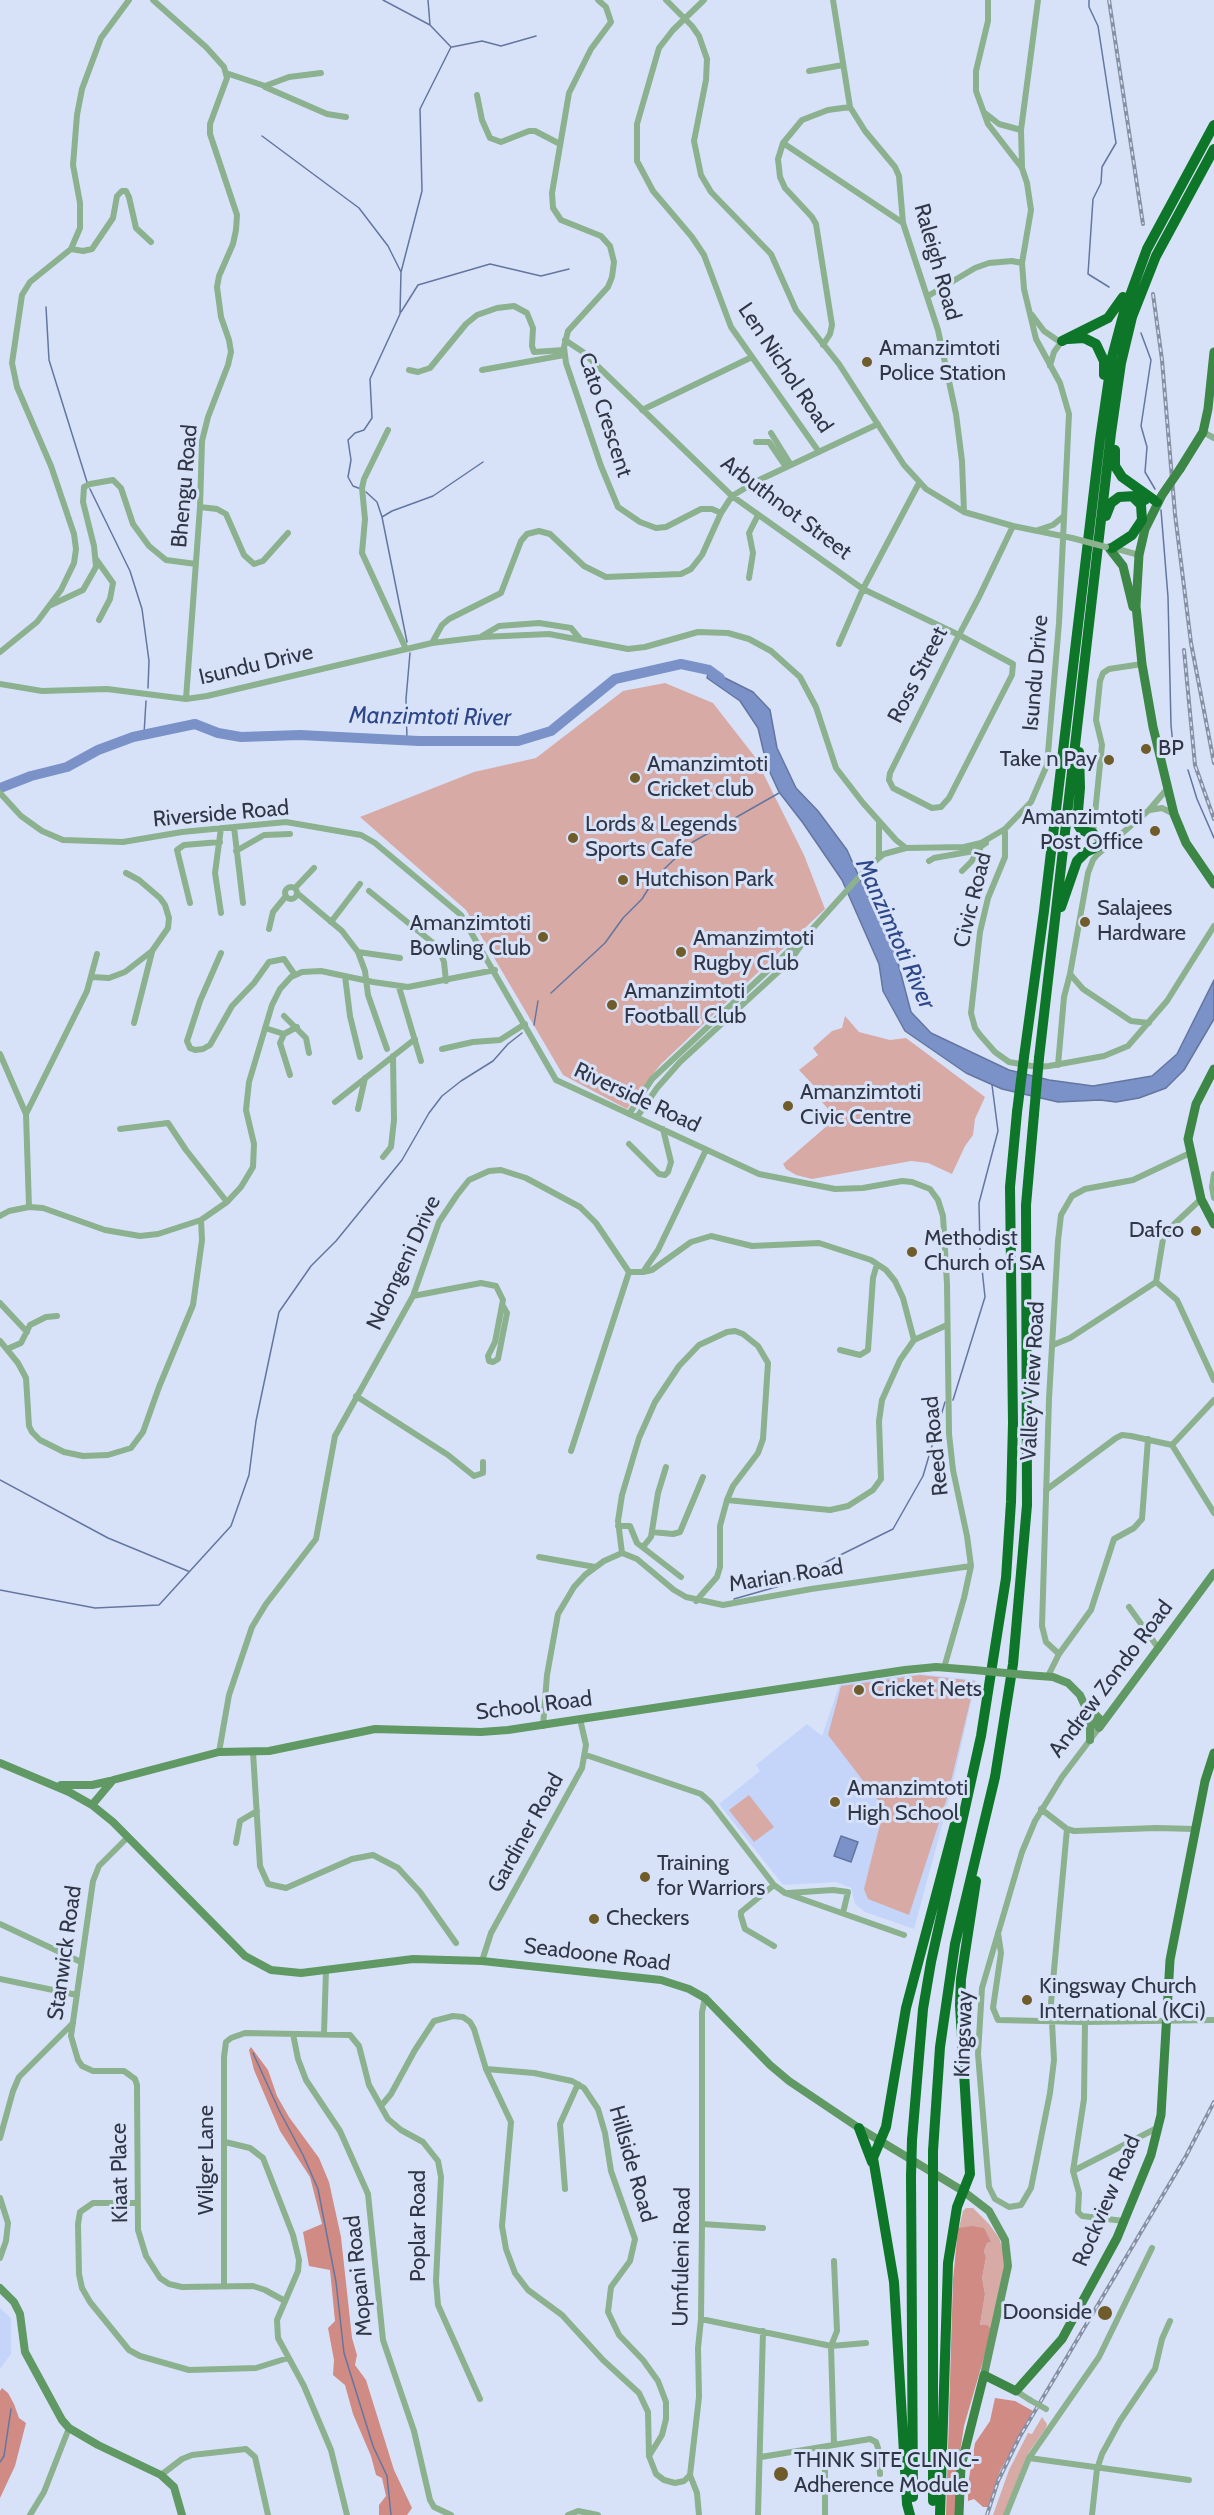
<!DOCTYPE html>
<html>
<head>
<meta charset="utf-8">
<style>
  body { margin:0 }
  canvas { display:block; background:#d7e2f9 }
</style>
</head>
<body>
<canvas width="1214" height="2515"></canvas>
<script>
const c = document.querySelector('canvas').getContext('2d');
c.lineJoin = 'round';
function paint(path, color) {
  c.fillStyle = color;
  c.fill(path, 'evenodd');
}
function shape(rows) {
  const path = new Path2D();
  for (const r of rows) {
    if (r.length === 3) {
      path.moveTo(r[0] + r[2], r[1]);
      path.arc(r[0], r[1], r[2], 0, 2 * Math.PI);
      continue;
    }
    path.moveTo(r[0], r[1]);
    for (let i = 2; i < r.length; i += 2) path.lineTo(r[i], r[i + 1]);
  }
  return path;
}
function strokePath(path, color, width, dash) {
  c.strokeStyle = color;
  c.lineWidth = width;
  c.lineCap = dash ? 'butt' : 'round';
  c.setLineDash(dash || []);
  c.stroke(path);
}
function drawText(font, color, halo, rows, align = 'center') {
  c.font = font + ' Cabin,sans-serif';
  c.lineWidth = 6;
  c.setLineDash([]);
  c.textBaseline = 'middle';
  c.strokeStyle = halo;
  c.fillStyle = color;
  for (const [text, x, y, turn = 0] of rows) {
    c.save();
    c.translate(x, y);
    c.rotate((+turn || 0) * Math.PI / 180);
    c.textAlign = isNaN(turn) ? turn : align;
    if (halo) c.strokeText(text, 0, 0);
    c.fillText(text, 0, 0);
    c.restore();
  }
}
paint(shape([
  [920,1674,976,1680,949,1800,914,1929,865,1912,855,1904,851,1888,836,1882,783,1885,719,1804,760,1771,756,1765,807,1724,822,1736,840,1683],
  [0,2308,11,2318,11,2354,0,2369]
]), '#c5d5fa');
paint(shape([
  [665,683,713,703,755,757,804,855,825,909,660,1065,627,1109,563,1075,466,910,360,817,474,772,536,758,623,691],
  [845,1016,859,1032,890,1040,906,1038,985,1097,975,1119,973,1135,965,1146,952,1174,928,1163,911,1161,812,1179,796,1175,786,1169,783,1164,836,1118,822,1102,826,1099,799,1070,818,1055,813,1048,832,1031,842,1028],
  [920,1675,975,1681,947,1798,909,1915,868,1899,864,1889,884,1808,828,1735,841,1686],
  [749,1795,774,1827,754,1842,729,1810],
  [966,2208,973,2208,989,2224,999,2238,1004,2253,1004,2269,992,2330,980,2325,985,2294,982,2278,986,2259,984,2251,987,2243,991,2242,959,2228,963,2211],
  [1042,2417,1047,2424,1046,2428,1029,2452,1004,2515,993,2515,1009,2470,1028,2433,1032,2434]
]), '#d7aaa5');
paint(shape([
  [251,2047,268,2070,277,2096,289,2117,319,2158,329,2182,341,2237,352,2338,357,2355,355,2365,366,2380,394,2470,412,2508,407,2515,379,2515,379,2505,386,2496,382,2478,376,2475,371,2456,353,2414,345,2385,333,2375,334,2360,328,2328,335,2321,330,2270,309,2266,303,2232,322,2224,310,2177,280,2131,254,2070,249,2050],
  [972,2226,984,2228,991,2242,987,2243,984,2251,986,2258,982,2278,985,2294,980,2325,987,2325,992,2330,964,2426,958,2465,957,2515,946,2515,953,2280,958,2228],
  [2,2388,8,2393,14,2404,19,2418,26,2423,15,2466,0,2498,0,2391],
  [995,2398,1015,2401,1033,2411,1000,2471,988,2507,983,2507,974,2499,968,2501,968,2484,975,2443,990,2421]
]), '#cf8b84');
const water = shape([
  [709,670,753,692,770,710,777,748,796,788,818,811,847,850,865,890,892,940,911,1012,931,1033,1009,1070,1049,1080,1093,1086,1152,1076,1177,1054,1214,980,1214,1019,1184,1070,1166,1088,1139,1098,1116,1102,1100,1100,1058,1102,1002,1089,966,1073,905,1031,883,991,879,964,842,880,803,823,779,792,767,766,758,728,740,701,707,678,709,670],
  [841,1836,858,1842,851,1862,834,1856,841,1836]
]);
paint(water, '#7a92c7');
strokePath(water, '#6476a0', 1.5);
strokePath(shape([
  [383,0,430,25],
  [1089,0,1089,7,1098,26,1116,143,1102,167,1101,183,1093,199,1088,274,1109,287],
  [452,47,482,41,501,46,536,36],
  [262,136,359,208,388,246,401,272],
  [46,307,49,360,87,482],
  [401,312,418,285,490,264,541,276,569,269],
  [1141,333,1151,360,1141,426,1147,447,1145,472,1155,489],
  [90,489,130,571,142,609,149,661,148,688],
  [361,489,353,486,348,477,351,460,348,440,355,433,364,430,372,418,370,379,400,314,401,272,422,191,420,109,451,47,430,25,428,0],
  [366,492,377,502,382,517,407,642],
  [1161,510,1168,597,1171,725,1174,755],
  [382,517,392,511,433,496,483,462],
  [144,734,146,701],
  [407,741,406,699,410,653],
  [1188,770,1197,799,1214,838],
  [551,993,605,943,623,918,642,899,655,878,691,843,779,793],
  [534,1025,538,1001],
  [953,1400,985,1297,980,1250,979,1203,998,1131,992,1085],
  [0,1480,108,1538,188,1571],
  [0,1590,95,1608,159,1605,231,1526,249,1475,256,1421,279,1312,311,1266,336,1241,402,1160,429,1113,442,1096,461,1081,493,1061,508,1044,522,1033],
  [734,1599,783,1585,812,1569,893,1529,923,1476,945,1402],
  [253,2053,279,2110,303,2155,318,2189,336,2282,344,2353,373,2446,387,2476,391,2515],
  [0,2462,4,2456,11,2409]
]), '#6476a0', 1.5);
strokePath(shape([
  [0,788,31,776,67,767,98,750,133,737,195,724,218,733,241,737,300,735,419,741,518,741,551,731,615,679,681,664,709,670,720,678]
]), '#7a92c7', 10);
strokePath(shape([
  [153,0,206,47,224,67,227,78,210,124,210,134,237,215,236,230,233,244,219,276,217,287,221,317,229,340,231,352,228,365,208,417,202,441,200,507,186,699],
  [598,0,606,7,611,22,591,49,569,93,552,193,553,208,561,220,601,236,610,246,614,262,612,277,608,287,568,331,564,347,566,363,601,466,618,507,640,522,656,528,666,527,701,509,712,509,721,513],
  [666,0,692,26,699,36,707,59,706,80,694,141,701,175,711,192,771,254,796,310,839,364,904,465,926,489,964,512,1013,526,1072,538],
  [704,0,673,30,659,48,637,124,637,161,653,191,692,237,704,255,731,327,819,452],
  [833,0,850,107,865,131,895,167,899,176,903,223,938,330,956,414,962,461,964,512],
  [809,71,843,65],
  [226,73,265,86,289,77,321,73],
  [265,87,327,114,346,117],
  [477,95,482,120,490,138,501,142,529,131,535,131,560,144],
  [985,113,999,124,1021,130],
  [783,143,903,223],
  [1022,166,1021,130,1038,0],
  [71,249,83,251,92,249,113,218,117,196,122,191,126,191,129,197,136,228,151,242],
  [928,296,975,268,989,263,1012,261,1022,263],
  [1032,315,1044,331,1060,342],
  [565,340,583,352,732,496,863,589,959,635,1013,664,1012,675,949,798,941,807,932,808,893,788,889,780,890,773,959,635,979,597,1013,526],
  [823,345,830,334,832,325,816,224,812,217,785,188,780,177,778,159,783,143,802,120,828,110,850,107],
  [1050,366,1054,352,1062,341],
  [409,370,418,372,430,368,466,324,477,315,497,308,514,306,527,313,533,328,532,346,534,352,564,350],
  [482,370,564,355],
  [642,410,752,357],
  [388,430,364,479,362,488,365,519,362,553,406,649],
  [1203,432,1214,438],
  [771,433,791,465],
  [756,442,769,442,786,467],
  [200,507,217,509,226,514,244,555,254,564,263,561,288,533],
  [1038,530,1053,525,1064,516],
  [1114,548,1139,555],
  [96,559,113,583,110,599,99,620],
  [749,578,753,553,749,533,758,515],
  [51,605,83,590,96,567,94,546,83,502,84,487,90,484,113,480,121,488,133,524,149,546,166,560,196,564],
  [482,636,499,626,539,623,571,628,580,639],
  [432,643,442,625,449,619,501,593,521,541,527,534,539,531,550,534,584,566,606,577,681,574,691,569,702,555,721,513,732,496,757,481,878,424],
  [839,644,863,589,919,483],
  [0,652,37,622,61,590,74,563,76,549,74,534,51,466,17,387,12,363,22,295,30,282,71,249,80,228,80,203,73,165,77,115,82,89,101,38,129,0],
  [0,684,42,691,107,689,186,699,207,696,432,643,482,637,549,634,628,649,645,647,698,632,728,633,749,639,771,651,800,677,816,707,836,768,863,803,896,840,906,848,964,847,981,843,1005,829,1031,802,1047,765,1059,623,1069,414,1060,383,1036,339,1024,289,1022,263,1031,210,1027,183,1022,168,988,124,976,91,976,71,988,21,988,0],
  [0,793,21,816,42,831,63,840,123,842,182,832,286,822,361,835,375,843,461,915,556,1080,759,1174,835,1189,863,1188,902,1181,912,1182,930,1189,938,1200,943,1216,947,1284,949,1434,953,1470,967,1536,971,1566,964,1598,944,1668],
  [1150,810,1162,808,1174,814],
  [234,827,243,903],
  [221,828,215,873,221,913],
  [1005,829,1005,857,988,898,980,932,971,1013,975,1028,980,1035,995,1052,1009,1062,1037,1067,1049,1066,1104,1056,1128,1046,1167,1001,1214,926],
  [1102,846,1093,833,1102,745,1096,720,1100,681,1103,673,1109,669,1142,664],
  [236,851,264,835,290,834],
  [879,857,879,822],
  [929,861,934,858,974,851,986,843],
  [962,871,971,862,980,849],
  [291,893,6],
  [295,888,314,868],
  [369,891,438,947,444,962,446,981],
  [297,893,342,931,358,952,365,971,368,995,387,1049],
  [190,903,177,850,184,845,220,842],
  [331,922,360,884],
  [269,929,273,912,286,896],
  [358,952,400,958],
  [221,953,200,1001,187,1041,190,1048,195,1050,203,1049,210,1045,232,1006,254,983,269,962,284,959,295,975],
  [345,976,350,1016,360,1057],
  [92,977,109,978,125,972,152,951,168,928,169,918,165,905,160,898,139,880,126,873],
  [399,987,421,1061],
  [284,1016,306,1038,309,1053],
  [134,1023,152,952],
  [1149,1023,1131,1021,1083,989,1070,974,1088,873,1093,860,1097,855,1149,810,1167,789],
  [265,1028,284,1034],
  [442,1049,473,1042,500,1040,525,1024],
  [0,1054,26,1114,29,1207],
  [1058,1065,1064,997,1070,974],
  [290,1075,280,1043,284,1034,297,1027],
  [335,1102,415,1039],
  [358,1109,365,1078],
  [26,1114,87,991,97,954],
  [629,1114,652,1079,807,934],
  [637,1117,657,1088,680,1062,790,961,814,927,868,867,884,854,906,848],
  [120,1129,168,1123,186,1150,227,1202],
  [629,1144,659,1174,665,1175,668,1172,671,1162,663,1129],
  [383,1157,391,1147,394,1120,393,1056],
  [1214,1174,1212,1187,1214,1198],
  [0,1216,9,1211,29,1207,43,1208,105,1230,140,1236,158,1234,201,1220,227,1202,241,1187,253,1167,254,1144,246,1110,249,1082,272,1005,280,989,291,977,302,972,321,971,373,982,408,987,495,970],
  [643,1272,652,1270,691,1242,711,1236,752,1246,819,1243,871,1260,886,1270,895,1281,903,1298,914,1340,947,1325],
  [1156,1282,1177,1300,1214,1380],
  [1156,1282,1163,1239,1169,1229,1201,1199],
  [413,1296,481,1283,496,1286,503,1300,495,1342,488,1356,489,1361,493,1362,498,1359,507,1313,503,1306],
  [0,1303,27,1332],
  [0,1341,18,1363,26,1378,29,1426,32,1432,40,1440,64,1452,83,1456,108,1455,131,1448,143,1432,159,1387,193,1305,202,1240,201,1220],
  [1053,1345,1070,1338,1156,1282],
  [7,1349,21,1343,30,1325,46,1317,57,1316],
  [840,1350,860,1355,868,1350,873,1278,877,1264],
  [356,1396,448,1455,474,1476,483,1473,483,1462],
  [1172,1445,1214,1400],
  [571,1451,629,1272],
  [1046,1490,1116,1438,1122,1435,1131,1436,1172,1445,1214,1513],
  [727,1500,830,1510,848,1506,873,1490,881,1479,879,1421,882,1400,900,1360,914,1340],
  [618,1526,630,1526,637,1543,681,1577],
  [652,1532,673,1534,680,1532,703,1477],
  [643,1547,651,1537,658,1493,666,1467],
  [622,1553,618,1521,622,1495,639,1438,655,1402,679,1366,699,1345,727,1332,735,1331,743,1334,758,1346,768,1363,763,1439,758,1453,733,1486,727,1500,720,1526,720,1567,717,1577,696,1601],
  [622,1553,637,1559,674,1590,686,1597,723,1605,811,1589,971,1566],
  [539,1557,595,1567],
  [1129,1607,1159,1649],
  [1059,1654,1046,1642,1042,1626,1049,1399,1058,1241,1061,1215,1072,1196,1085,1189,1133,1180,1190,1153],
  [1048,1676,1059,1654,1091,1610,1114,1539,1134,1528,1142,1519,1148,1439],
  [543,1726,547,1675,558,1614,574,1587,585,1575,604,1561,622,1553],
  [219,1752,229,1695,252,1627,266,1604,316,1539,335,1436,413,1296,439,1222,457,1195,469,1180,489,1171,501,1170,526,1178,580,1207,596,1223,629,1272,643,1272,658,1250,706,1150],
  [253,1752,260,1866,268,1884,286,1888,352,1859,373,1855,398,1868,420,1892,456,1943],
  [586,1755,701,1794,711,1803,774,1885,785,1893,904,1935],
  [1041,1809,1067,1829,1074,1831,1156,1828,1195,1829],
  [1067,1829,1051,2003,1054,2060,1050,2093,1031,2188,1021,2205,1009,2207,995,2199,989,2187,978,2054,982,1988,1022,1852,1035,1821,1062,1777,1099,1728],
  [128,1837,99,1866,93,1881,71,2036,78,2060,82,2066,93,2071,124,2071,135,2079,137,2085,138,2230,146,2256,160,2278,169,2284,182,2287,253,2286,265,2290,285,2301],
  [236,1843,240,1821,257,1811],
  [788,1893,833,1890,848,1892,843,1913],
  [0,1924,81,1962],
  [998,1933,1001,1953,993,2008,998,2020,1085,2022,1214,2020],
  [774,1946,745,1929,741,1916,741,1912,774,1885],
  [482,1961,491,1933,582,1768,586,1745,580,1719],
  [0,1979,77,1995],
  [1085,2022,1084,2099,1073,2171,1079,2193,1078,2212,1082,2216,1124,2221],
  [324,2033,326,1970],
  [293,2034,298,2059,306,2080,340,2131,368,2194,383,2340,414,2431,430,2500,434,2507,451,2515],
  [486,2069,534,2073,572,2081,584,2088,598,2109,605,2133,611,2171,635,2239,630,2261,611,2287,608,2312,619,2335,643,2360,658,2381,666,2402,666,2419,662,2435,649,2456],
  [381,2106,391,2094,415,2050,434,2021,453,2016,463,2017,470,2022,474,2029,486,2069,511,2122,502,2226,506,2249,515,2273,528,2290,562,2315,603,2360,639,2393,648,2412,649,2456,656,2474,664,2480,675,2483,684,2481,690,2475],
  [0,2138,13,2091,19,2077,73,2023],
  [225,2142,250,2148,263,2158,293,2235,299,2260,298,2271,277,2320,278,2338,304,2386,331,2450,347,2515],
  [1073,2171,1157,2128],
  [565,2189,560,2124,578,2084],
  [0,2198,8,2223,6,2241,0,2258],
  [137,2203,93,2203,80,2212,78,2224,79,2274,82,2288,90,2302,129,2350,140,2356,189,2370,256,2368,288,2358],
  [702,2224,763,2228],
  [224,2285,224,2057,226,2042,231,2038,245,2033,350,2035,359,2046,369,2085,388,2119,401,2130,423,2142,438,2161,441,2177,436,2281,438,2305,480,2399],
  [701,2319,831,2346,866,2343],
  [1016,2391,1030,2400],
  [834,2445,831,2346,837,2331,834,2261],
  [761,2457,870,2439,876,2442,878,2448,880,2474],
  [1029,2458,1189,2480],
  [161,2475,182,2459,192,2455,246,2449,255,2457,268,2515],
  [30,2515,44,2492,69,2428],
  [568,2515,578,2511,598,2515],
  [699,2515,697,2493,690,2475,699,2397,698,2348,701,2319,702,2224,702,2012,705,1998],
  [758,2515,763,2331],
  [825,2515,825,2447],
  [1006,2515,1029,2458,1099,2357,1152,2248],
  [1092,2515,1097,2469,1102,2454,1120,2421,1155,2369,1162,2339,1170,2321]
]), '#8cb18e', 6);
strokePath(shape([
  [1026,1675,1053,1677,1068,1683,1080,1695,1090,1717,1099,1728,1214,1573],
  [1086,1705,1103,1722],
  [1090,1717,1090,1740],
  [0,1763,69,1792,92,1805,113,1780,219,1752,269,1751,375,1729,481,1732,508,1730,905,1670,936,1667,974,1670],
  [61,1785,92,1785,110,1781],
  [92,1805,113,1822,245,1956,271,1970,301,1973,413,1959,482,1961,661,1980,689,1989,705,1998,770,2065,789,2081,859,2128,963,2191,989,2211,1005,2240,1008,2266,984,2375],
  [0,2288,14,2302,20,2314,25,2352,62,2420,69,2428,98,2445,161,2475,174,2487,182,2515]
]), '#609964', 8);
strokePath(shape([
  [1180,469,1203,432,1208,409,1214,352],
  [1161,497,1145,529,1139,555,1136,606,1142,664,1153,727,1174,814,1186,843,1214,884],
  [1109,548,1123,566,1133,607],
  [1214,1069,1196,1104,1188,1139,1201,1199,1214,1224],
  [959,2515,961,2466,984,2375,1016,2391,1062,2339,1117,2238,1151,2155,1161,2115,1170,1960,1205,1781,1214,1753]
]), '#3c8745', 9);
strokePath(shape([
  [1068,339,1084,338,1096,344,1104,361,1104,375],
  [1062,341,1108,318,1123,297],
  [1115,450,1115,466,1122,477,1157,502],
  [1106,516,1111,503,1119,497,1135,496,1145,500],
  [1112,548,1132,535,1142,520,1141,505,1133,497],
  [1079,752,1080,788,1077,823,1082,831,1093,833],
  [1061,907,1077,861,1086,852,1101,845],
  [1024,1057,1044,911,1100,440,1112,357,1124,312,1147,249,1214,125],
  [1039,1058,1111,433,1121,363,1132,317,1156,256,1214,149],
  [859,2128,872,2162],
  [912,2140,923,2009,931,1962,981,1736,1006,1578,1011,1502,1013,1423,1010,1187,1017,1112],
  [933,2151,940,2047,955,1944,995,1777,1013,1664,1027,1505,1026,1205,1034,1114],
  [911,2176,913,2497],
  [933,2189,933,2501],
  [910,2515,907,2504,894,2282,873,2158,886,2127,906,2008,955,1824],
  [940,2515,948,2263,957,2207,970,2174,960,2005,961,1979,976,1881]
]), '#0e7628', 10);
const rail = shape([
  [1109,0,1143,224],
  [1153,294,1162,360,1175,514,1191,643,1214,763],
  [1184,650,1195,765,1214,819],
  [987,2515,998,2481,1019,2438,1186,2156,1214,2102]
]);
strokePath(rail, '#8790a3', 4);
strokePath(rail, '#d7e2f9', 1.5, [4.5]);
strokePath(shape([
  [1072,538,1106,547],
  [1030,2400,1046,2409]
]), '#8cb18e', 6);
strokePath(shape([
  [974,1670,1026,1675]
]), '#609964', 8);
strokePath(shape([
  [1162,495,1180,469]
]), '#3c8745', 9);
strokePath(shape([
  [1017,1112,1024,1057],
  [1034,1114,1039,1058],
  [911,2176,912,2140],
  [933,2189,933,2151]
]), '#0e7628', 10);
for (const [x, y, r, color] of [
  [867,362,6,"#705b2a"],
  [1146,749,6,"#705b2a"],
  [1109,760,6,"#705b2a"],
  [635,778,6,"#705b2a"],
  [1155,831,6,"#705b2a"],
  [573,838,6,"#705b2a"],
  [623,880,6,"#705b2a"],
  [1085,922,6,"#705b2a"],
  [543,937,6,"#705b2a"],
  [681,952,6,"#705b2a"],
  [612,1005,6,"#705b2a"],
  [788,1106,6,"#705b2a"],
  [1196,1231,6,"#705b2a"],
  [912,1252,6,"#705b2a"],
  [859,1690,6,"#705b2a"],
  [835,1802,6,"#705b2a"],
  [645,1877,6,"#705b2a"],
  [594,1919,6,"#705b2a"],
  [1027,2000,6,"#705b2a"],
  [1105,2313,8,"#705b2a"],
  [781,2474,8,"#705b2a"]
]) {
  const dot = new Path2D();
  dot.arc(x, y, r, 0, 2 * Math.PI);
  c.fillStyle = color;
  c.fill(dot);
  strokePath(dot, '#d7e2f9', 2);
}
drawText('22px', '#303645', '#d7e2f9', [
  ["Raleigh Road",937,262,74],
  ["Len Nichol Road",785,368,56],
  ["Cato Crescent",605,415,72],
  ["Bhengu Road",185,486,-85],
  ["Arbuthnot Street",786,508,37],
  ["Isundu Drive",256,665,-13],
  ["Isundu Drive",1036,673,-85],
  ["Ross Street",918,675,-63],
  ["Riverside Road",221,814,-5],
  ["Civic Road",973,900,-76],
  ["Riverside Road",637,1098,25],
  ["Ndongeni Drive",404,1263,-65],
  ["Valley View Road",1033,1381,-87],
  ["Reed Road",936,1446,-96],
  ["Marian Road",786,1576,-9],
  ["Andrew Zondo Road",1111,1679,-53],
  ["School Road",534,1706,-7],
  ["Gardiner Road",526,1833,-61],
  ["Stanwick Road",65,1953,-82],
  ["Seadoone Road",597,1955,7],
  ["Kingsway",964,2034,-88],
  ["Wilger Lane",207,2160,-90],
  ["Hillside Road",632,2164,74],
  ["Kiaat Place",120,2173,-91],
  ["Rockview Road",1107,2201,-67],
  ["Poplar Road",419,2226,-90],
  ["Umfuleni Road",682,2257,-89],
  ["Mopani Road",359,2276,-96]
]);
drawText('22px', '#303645', '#d7e2f9', [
  ["Amanzimtoti",879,349],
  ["Police Station",879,374],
  ["BP",1158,749],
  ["Take n Pay",1097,760,"right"],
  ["Amanzimtoti",647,765],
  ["Cricket club",647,790],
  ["Amanzimtoti",1143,818,"right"],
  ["Post Office",1143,843,"right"],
  ["Lords & Legends",585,825],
  ["Sports Cafe",585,850],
  ["Hutchison Park",635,880],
  ["Salajees",1097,909],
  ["Hardware",1097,934],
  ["Amanzimtoti",531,924,"right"],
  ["Bowling Club",531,949,"right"],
  ["Amanzimtoti",693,939],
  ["Rugby Club",693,964],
  ["Amanzimtoti",624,992],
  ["Football Club",624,1017],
  ["Amanzimtoti",800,1093],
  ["Civic Centre",800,1118],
  ["Dafco",1184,1231,"right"],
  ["Methodist",924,1239],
  ["Church of SA",924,1264],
  ["Cricket Nets",871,1690],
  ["Amanzimtoti",847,1789],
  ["High School",847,1814],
  ["Training",657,1864],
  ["for Warriors",657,1889],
  ["Checkers",606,1919],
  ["Kingsway Church",1039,1987],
  ["International (KCi)",1039,2012],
  ["Doonside",1092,2313,"right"],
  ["THINK SITE CLINIC-",794,2461],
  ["Adherence Module",794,2486]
], 'left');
drawText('italic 24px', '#2d4689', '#d7e2f9', [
  ["Manzimtoti River",430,717,1],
  ["Manzimtoti River",895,934,66]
]);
</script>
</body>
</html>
